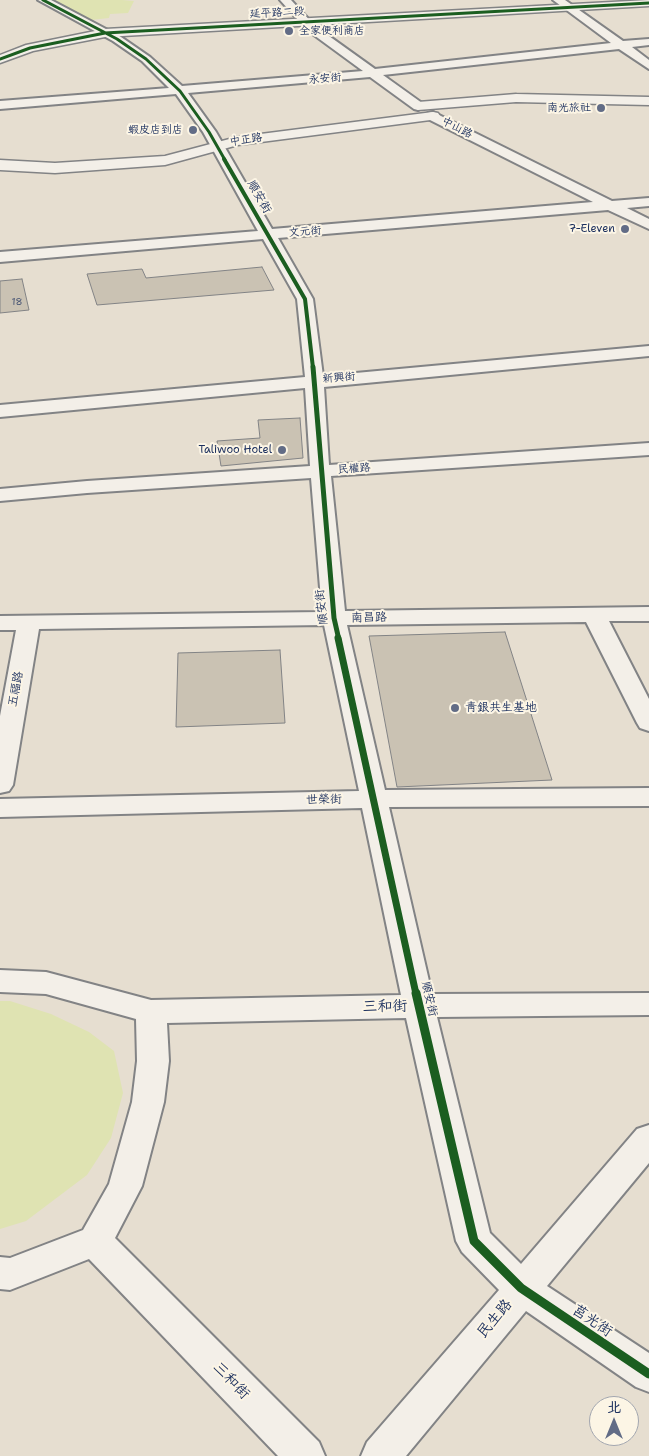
<!DOCTYPE html>
<html>
<head>
<meta charset="utf-8">
<style>
  body { margin:0 }
  #map { position:relative; width:649px; height:1456px; overflow:hidden; background:#e6ded0; font-family:"Shantell Sans","LXGW WenKai TC",sans-serif }
  canvas { display:block }
  .north { position:absolute; left:589px; top:1396px; width:50px; height:50px; box-sizing:border-box; background:#fcf5e5; border:1px solid #a2a6af; border-radius:50%; rotate:0deg; font-size:14px; font-weight:700; line-height:20px; text-align:center; color:#1b2f5e }
  .north::after { content:''; display:block; margin:auto; width:18px; height:22px; background:#626c86; clip-path:polygon(50% 0,100% 100%,50% 72%,0 100%) }
</style>
</head>
<body>
<div id="map">
<canvas width="649" height="1456"></canvas>
<div class="north">北</div>
</div>
<script>
const c = document.querySelector('canvas').getContext('2d');
c.lineJoin = 'round';
function paint(path, color) {
  c.fillStyle = color;
  c.fill(path, 'evenodd');
}
function shape(rows) {
  const path = new Path2D();
  for (const r of rows) {
    path.moveTo(r[0], r[1]);
    for (let i = 2; i < r.length; i += 2) path.lineTo(r[i], r[i + 1]);
  }
  return path;
}
function strokePath(path, color, width, dash) {
  c.strokeStyle = color;
  c.lineWidth = width;
  c.lineCap = dash ? 'butt' : 'round';
  c.setLineDash(dash || []);
  c.stroke(path);
}
function drawText(font, color, halo, rows, align = 'center') {
  c.font = font + ' "Shantell Sans","LXGW WenKai TC",sans-serif';
  c.lineWidth = 4;
  c.setLineDash([]);
  c.textBaseline = 'middle';
  c.strokeStyle = halo;
  c.fillStyle = color;
  for (const [text, x, y, turn = 0] of rows) {
    c.save();
    c.translate(x, y);
    c.rotate((+turn || 0) * Math.PI / 180);
    c.textAlign = isNaN(turn) ? turn : align;
    if (halo) c.strokeText(text, 0, 0);
    c.fillText(text, 0, 0);
    c.restore();
  }
}
paint(shape([
  [51,0,122,0,134,1,128,13,110,14,109,18,91,20],
  [0,1001,10,1001,51,1014,89,1032,114,1051,123,1093,111,1138,87,1175,26,1221,0,1229]
]), '#dfe3b2');
const building = shape([
  [262,267,274,290,97,305,87,274,142,269,146,278,262,267],
  [22,279,29,310,0,313,0,281,22,279],
  [300,418,303,458,221,466,217,441,260,438,258,420,300,418],
  [505,632,552,780,397,787,369,636,505,632],
  [280,650,285,723,176,727,178,653,280,650]
]);
paint(building, '#cac2b3');
strokePath(building, '#828385', 1);
const minor = shape([
  [38,0,51,0,121,37,150,57,182,86,363,71,307,30,280,0,291,0,315,26,375,69,611,43,553,0,565,0,623,41,649,39,649,45,632,47,649,60,649,69,619,49,383,75,422,103,424,106,418,110,414,109,370,77,188,93,216,132,272,229,593,202,428,119,427,116,428,113,433,112,612,201,649,198,649,206,627,208,649,219,649,229,608,210,278,238,313,299,323,376,649,346,649,356,324,387,329,465,649,443,649,455,331,476,345,611,649,607,649,621,609,621,649,699,649,731,640,728,637,723,586,622,347,625,385,790,649,788,649,806,389,807,432,994,649,993,649,1015,437,1017,490,1233,521,1264,637,1129,649,1125,649,1163,547,1286,649,1353,649,1392,636,1387,526,1311,406,1456,361,1456,367,1442,499,1290,462,1252,456,1241,406,1018,167,1023,169,1061,164,1102,142,1186,115,1238,319,1442,325,1456,278,1456,89,1259,10,1290,0,1289,0,1257,10,1258,83,1230,109,1184,132,1102,137,1061,136,1019,46,994,0,992,0,970,46,972,151,1000,401,995,362,808,0,817,0,799,359,791,324,625,39,629,13,785,9,791,0,793,0,716,16,630,0,630,0,616,322,612,311,478,87,493,0,501,0,489,87,481,310,466,305,388,0,417,0,405,305,377,297,299,263,239,0,262,0,252,258,231,203,132,176,94,0,109,0,101,169,88,142,61,113,41,38,0]
]);
const secondary = shape([
  [516,94,649,97,649,105,516,102,418,110,411,106,418,102,516,94],
  [433,112,438,113,440,116,438,119,238,145,165,165,55,173,0,170,0,160,55,163,165,156,237,137,433,112]
]);
const primary = shape([
  [649,0,649,6,105,37,33,51,0,63,0,55,26,45,105,29,649,0]
]);
strokePath(minor, '#828385', 4);
strokePath(secondary, '#828385', 3);
strokePath(primary, '#828385', 3);
paint(minor, '#f3efe8');
paint(secondary, '#f3efe8');
paint(primary, '#f3efe8');
strokePath(shape([
  [43,0,117,39,146,59,180,91,209,132,225,160],
  [0,59,30,48,105,33,649,3]
]), '#1b5e20', 3);
strokePath(shape([
  [224,159,305,299,313,368]
]), '#1b5e20', 4);
strokePath(shape([
  [313,367,334,618,339,640]
]), '#1b5e20', 5);
strokePath(shape([
  [338,638,416,994]
]), '#1b5e20', 7);
strokePath(shape([
  [416,993,474,1241,521,1288,649,1374]
]), '#1b5e20', 9);
for (const [x, y, r, color] of [
  [289,31,5,"#626c86"],
  [601,108,5,"#626c86"],
  [193,130,5,"#626c86"],
  [625,229,5,"#626c86"],
  [282,450,5,"#626c86"],
  [455,708,5,"#626c86"]
]) {
  const dot = new Path2D();
  dot.arc(x, y, r, 0, 2 * Math.PI);
  c.fillStyle = color;
  c.fill(dot);
  strokePath(dot, '#fcf5e5', 2);
}
drawText('10px', '#475473', null, [
  ["18",17,302]
]);
drawText('11px', '#1b2f5e', '#fcf5e5', [
  ["延平路二段",277,13,-3],
  ["永安街",325,79,-5],
  ["中山路",457,128,27],
  ["中正路",246,140,-8],
  ["文元街",305,232,-5],
  ["新興街",339,378,-5],
  ["民權路",354,469,-4]
]);
drawText('11px', '#1b2f5e', '#fcf5e5', [
  ["全家便利商店",299,31,"left"],
  ["南光旅社",591,108],
  ["蝦皮店到店",183,130],
  ["7-Eleven",615,229],
  ["Taliwoo Hotel",272,450]
], 'right');
drawText('12px', '#1b2f5e', '#fcf5e5', [
  ["順安街",259,197,60],
  ["順安街",322,607,-97],
  ["南昌路",369,618,-1],
  ["五福路",16,689,-79],
  ["世榮街",324,800,-1],
  ["順安街",429,999,77]
]);
drawText('12px', '#1b2f5e', '#fcf5e5', [
  ["青銀共生基地",465,708]
], 'left');
drawText('15px', '#1b2f5e', '#fcf5e5', [
  ["三和街",385,1007,-1],
  ["民生路",495,1319,-50],
  ["莒光街",592,1321,34],
  ["三和街",231,1381,46]
]);
</script>
</body>
</html>
